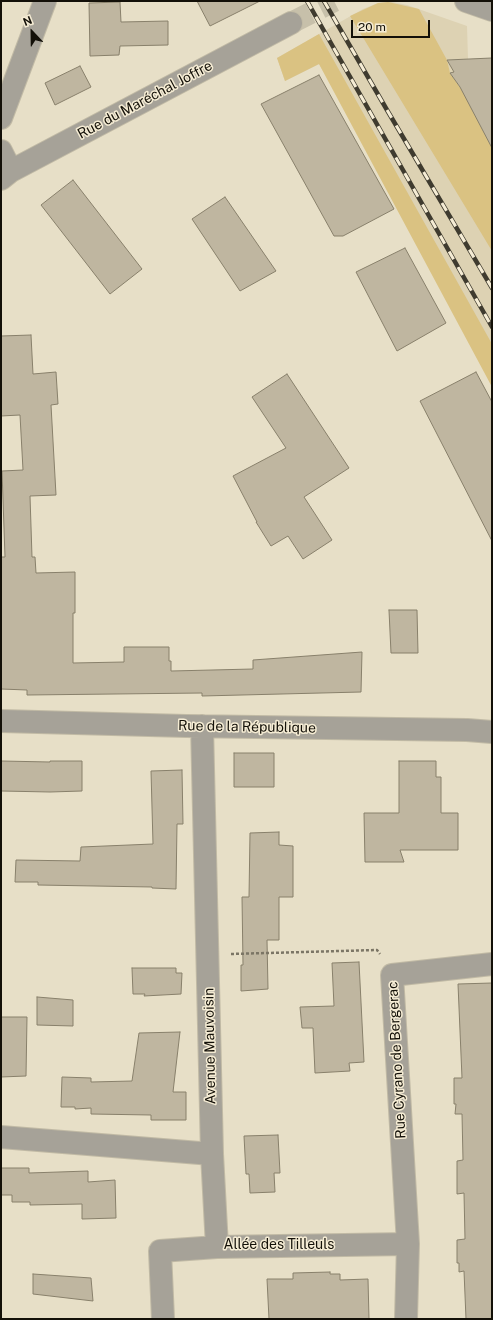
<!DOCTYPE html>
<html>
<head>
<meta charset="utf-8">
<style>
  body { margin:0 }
  #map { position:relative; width:493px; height:1320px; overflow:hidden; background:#e7dfc7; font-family:"Public Sans",sans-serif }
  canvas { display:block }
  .frame { position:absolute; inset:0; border:2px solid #131008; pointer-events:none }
  .north { position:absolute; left:12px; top:12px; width:40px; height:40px; -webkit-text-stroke:3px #f5ecd4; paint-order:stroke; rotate:338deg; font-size:11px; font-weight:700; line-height:16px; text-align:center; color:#131008 }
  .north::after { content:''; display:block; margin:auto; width:14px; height:18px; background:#131008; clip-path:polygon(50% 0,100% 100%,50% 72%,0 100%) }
  .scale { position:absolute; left:351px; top:20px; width:79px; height:18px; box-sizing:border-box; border:2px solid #131008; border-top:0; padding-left:5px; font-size:12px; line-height:14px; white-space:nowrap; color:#131008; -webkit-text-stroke:3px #f5ecd4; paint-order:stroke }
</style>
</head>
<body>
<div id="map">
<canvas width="493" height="1320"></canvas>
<div class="frame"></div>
<div class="north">N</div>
<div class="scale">20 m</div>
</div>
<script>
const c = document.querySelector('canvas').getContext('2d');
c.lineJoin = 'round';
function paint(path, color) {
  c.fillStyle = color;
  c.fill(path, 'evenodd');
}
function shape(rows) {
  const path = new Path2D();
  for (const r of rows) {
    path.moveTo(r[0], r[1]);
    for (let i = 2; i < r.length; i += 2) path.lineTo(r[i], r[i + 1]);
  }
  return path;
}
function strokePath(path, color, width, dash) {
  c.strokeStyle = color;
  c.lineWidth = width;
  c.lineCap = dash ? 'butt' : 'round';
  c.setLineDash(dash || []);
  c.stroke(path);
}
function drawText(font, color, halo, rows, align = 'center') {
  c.font = font + ' "Public Sans",sans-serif';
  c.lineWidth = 3;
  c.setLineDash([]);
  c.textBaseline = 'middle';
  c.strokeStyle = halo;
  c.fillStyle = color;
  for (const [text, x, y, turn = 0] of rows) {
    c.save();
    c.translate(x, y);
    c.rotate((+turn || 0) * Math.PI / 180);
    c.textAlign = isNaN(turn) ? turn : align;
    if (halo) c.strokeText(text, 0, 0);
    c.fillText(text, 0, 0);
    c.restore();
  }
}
paint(shape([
  [392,2,407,5,467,26,468,59,447,60,454,72,450,73,468,99,488,140,492,140,492,367,319,64,285,81,277,58,363,9,378,3]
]), '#ddd2b3');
paint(shape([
  [388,2,419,9,447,60,450,73,468,99,488,140,492,140,492,251,350,16,378,3],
  [319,34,492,344,492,387,319,64,285,81,277,58]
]), '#dac282');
const building = shape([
  [197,1,260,1,210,26,197,1],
  [120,2,121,22,168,21,168,45,120,46,119,55,90,56,89,3,120,2],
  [492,58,492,148,460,87,450,73,454,72,447,60,492,58],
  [80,66,91,87,55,105,45,83,80,66],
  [319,75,394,209,343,236,334,236,261,104,319,75],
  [73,180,142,269,110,294,41,205,73,180],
  [225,197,276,271,240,291,192,219,225,197],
  [405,248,446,323,397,351,356,272,405,248],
  [31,335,33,374,56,372,58,404,51,405,56,495,30,496,32,557,35,557,36,573,75,572,75,613,73,613,73,663,124,662,124,647,169,647,169,661,171,661,171,671,253,669,253,660,362,652,361,692,202,696,202,693,27,695,27,690,1,689,1,557,5,557,2,471,23,470,20,415,1,416,1,336,31,335],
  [476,372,492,402,492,541,420,401,476,372],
  [287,374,349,468,304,497,332,540,303,559,288,536,271,546,256,522,257,522,233,476,286,448,252,397,287,374],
  [389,610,417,610,418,653,391,653,389,610],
  [234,753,274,753,274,787,234,787,234,753],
  [1,761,50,762,50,761,82,761,82,791,50,792,1,791,1,761],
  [399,761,436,761,436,777,441,777,441,813,458,813,458,850,400,850,404,862,365,862,364,813,399,813,399,761],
  [182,770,183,824,177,824,176,889,152,888,152,887,38,885,38,882,15,882,16,860,80,861,81,847,153,844,151,771,182,770],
  [279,832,279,845,293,846,293,897,279,897,279,940,267,940,268,989,241,991,241,965,243,965,242,897,249,897,250,833,279,832],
  [359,962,364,1062,349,1063,350,1071,315,1073,313,1028,302,1028,300,1007,334,1006,332,963,359,962],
  [132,968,176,968,176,973,182,973,181,994,144,996,145,994,133,994,132,968],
  [492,983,492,1319,466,1319,464,1271,459,1272,459,1263,457,1263,457,1240,465,1239,464,1193,457,1194,457,1161,463,1160,462,1114,455,1114,456,1104,454,1104,454,1078,462,1078,458,984,492,983],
  [37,997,73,1000,73,1026,37,1025,37,997],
  [1,1017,27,1017,26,1076,1,1077,1,1017],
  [180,1032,173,1092,186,1092,186,1120,151,1120,151,1115,91,1114,91,1108,75,1109,75,1107,61,1107,62,1077,91,1078,91,1082,132,1081,139,1033,180,1032],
  [278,1135,280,1173,274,1173,275,1192,250,1193,249,1174,246,1174,244,1136,278,1135],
  [1,1168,29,1168,29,1173,88,1171,88,1182,115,1180,116,1218,82,1219,82,1204,30,1205,30,1202,12,1202,12,1195,1,1195,1,1168],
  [330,1272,330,1274,340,1274,340,1280,368,1279,369,1319,269,1319,267,1279,293,1279,293,1273,330,1272],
  [33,1274,91,1278,93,1301,33,1294,33,1274]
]);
paint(building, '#bfb6a0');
strokePath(building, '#88806b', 1);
strokePath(shape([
  [291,23,334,1]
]), '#c7c0aa', 22, [22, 11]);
const minor = shape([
  [466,1,492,10],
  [1,118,45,1],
  [1,151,11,171],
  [1,179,11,171,291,23],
  [1,721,186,726,467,730,492,732],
  [1,1137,212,1154,202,726],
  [212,1154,217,1247,408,1244],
  [163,1319,160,1251,217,1247],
  [406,1319,408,1244,392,975,492,964]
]);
strokePath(minor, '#c1baa5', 24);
strokePath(shape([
  [231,954,377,950,380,954]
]), '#7b7565', 2.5, [3, 2]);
strokePath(minor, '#a6a298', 22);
const rail = shape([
  [307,1,492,327],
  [324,1,387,110,492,288]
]);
strokePath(rail, '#3f3b2f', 4.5);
strokePath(rail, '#f5ecd4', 3, [9]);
drawText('14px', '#131008', '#f5ecd4', [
  ["Rue du Maréchal Joffre",145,100,-28],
  ["Rue de la République",247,727,1],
  ["Avenue Mauvoisin",210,1046,-91],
  ["Rue Cyrano de Bergerac",397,1060,-93],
  ["Allée des Tilleuls",279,1245]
]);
</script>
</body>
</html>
